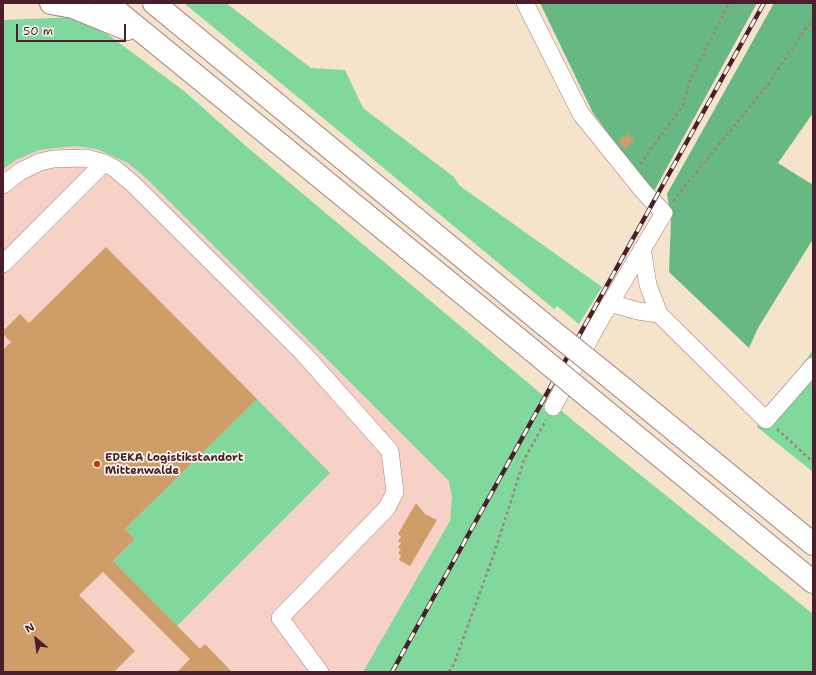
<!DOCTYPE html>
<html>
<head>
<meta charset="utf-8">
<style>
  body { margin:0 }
  #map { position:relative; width:816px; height:675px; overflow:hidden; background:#f6e3cb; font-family:"Shantell Sans",sans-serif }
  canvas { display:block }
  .frame { position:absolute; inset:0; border:4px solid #4a1f2b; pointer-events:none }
  .north { position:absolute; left:16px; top:619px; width:40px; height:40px; -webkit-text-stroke:3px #fbf7ec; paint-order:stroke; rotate:331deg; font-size:11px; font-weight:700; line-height:16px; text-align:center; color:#4a1f2b }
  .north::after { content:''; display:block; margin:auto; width:14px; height:18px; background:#4a1f2b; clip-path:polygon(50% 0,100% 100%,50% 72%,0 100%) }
  .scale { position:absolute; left:16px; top:24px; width:110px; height:18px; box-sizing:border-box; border:2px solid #4a1f2b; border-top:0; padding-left:5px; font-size:12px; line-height:14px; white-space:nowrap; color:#4a1f2b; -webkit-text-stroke:3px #fbf7ec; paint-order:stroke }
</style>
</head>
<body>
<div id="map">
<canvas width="816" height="675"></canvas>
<div class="frame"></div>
<div class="north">N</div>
<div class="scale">50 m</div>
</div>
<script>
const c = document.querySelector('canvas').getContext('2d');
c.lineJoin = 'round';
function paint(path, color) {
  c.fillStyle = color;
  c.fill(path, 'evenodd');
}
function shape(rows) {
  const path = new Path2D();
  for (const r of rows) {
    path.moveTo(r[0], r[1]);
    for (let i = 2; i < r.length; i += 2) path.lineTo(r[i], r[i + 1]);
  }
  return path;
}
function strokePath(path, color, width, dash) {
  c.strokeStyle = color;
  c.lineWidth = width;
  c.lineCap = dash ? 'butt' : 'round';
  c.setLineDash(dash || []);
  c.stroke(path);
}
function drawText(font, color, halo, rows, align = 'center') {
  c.font = font + ' "Shantell Sans",sans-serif';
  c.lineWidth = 3.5;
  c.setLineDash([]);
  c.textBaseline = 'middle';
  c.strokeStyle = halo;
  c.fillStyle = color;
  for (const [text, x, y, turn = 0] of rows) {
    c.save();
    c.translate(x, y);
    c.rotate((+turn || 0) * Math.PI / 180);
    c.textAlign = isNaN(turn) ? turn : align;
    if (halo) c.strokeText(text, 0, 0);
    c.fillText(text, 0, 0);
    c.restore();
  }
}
paint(shape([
  [96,130,502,449,378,672,3,672,3,142]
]), '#f7d1c6');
paint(shape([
  [184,3,226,3,311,68,345,70,363,108,454,177,460,186,602,287,579,324,557,306,554,309],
  [77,17,110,36,184,91,247,147,576,423,813,614,813,672,363,672,450,521,452,497,449,481,147,179,128,163,97,149,75,146,39,150,16,160,3,169,3,20],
  [813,350,813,472,757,427],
  [257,399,330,473,177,626,113,561,135,539,125,529]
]), '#81d89d');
paint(shape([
  [540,3,757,3,653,193,593,113],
  [774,3,813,3,813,113,778,163,813,185,813,239,758,328,749,348,669,272,671,220,667,194]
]), '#68b884');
paint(shape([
  [628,134,634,141,625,149,618,141],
  [106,247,257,399,125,529,135,539,113,561,200,649,205,644,232,672,177,672,190,659,103,572,79,595,135,651,114,672,3,672,3,350,11,342,3,334,3,331,20,314,29,323],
  [416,503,425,514,437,520,410,566,399,560,401,556,398,553,401,550,398,547,401,543,398,541,401,537,398,534]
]), '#cf9d67');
const minor = shape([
  [525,3,581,114,643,191,664,213,596,327,553,407],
  [3,185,21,171,40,162,53,159,86,158,104,163,114,168,133,184,303,353,390,451,395,492,387,508,280,618,320,672],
  [642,249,648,285,659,314,766,420,813,366],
  [3,264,104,163],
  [610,303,638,311,659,314]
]);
const highway = shape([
  [51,3,73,7,127,29],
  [107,3,533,351],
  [154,3,546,326],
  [607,375,813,544],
  [592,400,813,582]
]);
strokePath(minor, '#a0817b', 18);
strokePath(highway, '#a0817b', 24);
strokePath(shape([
  [640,164,683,106,689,83,729,3],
  [673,201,766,87,806,28,813,21],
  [777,429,813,462],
  [449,672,454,664,494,554,524,460,546,420]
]), '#a0817b', 2.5, [3, 3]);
strokePath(minor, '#fff', 17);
strokePath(highway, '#fff', 22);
const rail = shape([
  [392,672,764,3]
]);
strokePath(rail, '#4a1f2b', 4.5);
strokePath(rail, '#fbf7ec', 3, [9]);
const highwayBridge = shape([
  [546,326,607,375],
  [533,351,592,400]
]);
strokePath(highwayBridge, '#a0817b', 24, []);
strokePath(highwayBridge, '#fff', 22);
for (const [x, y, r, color] of [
  [97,464,4,"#c8321e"]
]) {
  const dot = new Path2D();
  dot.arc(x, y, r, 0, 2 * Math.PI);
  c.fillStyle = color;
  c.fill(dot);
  strokePath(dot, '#fbf7ec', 1.5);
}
drawText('bold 11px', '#4a1f2b', '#fbf7ec', [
  ["EDEKA Logistikstandort",105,458],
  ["Mittenwalde",105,471]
], 'left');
</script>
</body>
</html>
